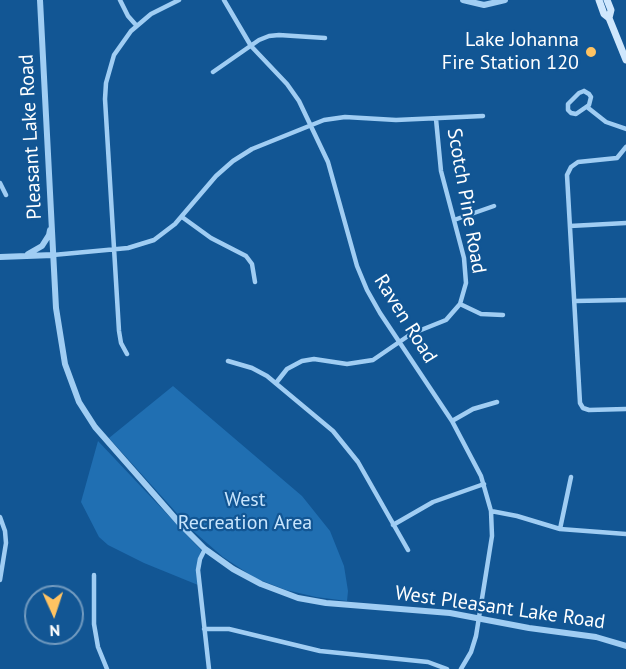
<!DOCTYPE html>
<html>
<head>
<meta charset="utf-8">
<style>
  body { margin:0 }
  #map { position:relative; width:626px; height:669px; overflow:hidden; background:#125694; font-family:"PT Sans",sans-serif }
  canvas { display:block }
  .north { position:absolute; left:24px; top:585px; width:60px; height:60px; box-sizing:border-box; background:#125694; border:2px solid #719abf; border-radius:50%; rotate:177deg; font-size:16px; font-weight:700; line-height:24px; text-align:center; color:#fff }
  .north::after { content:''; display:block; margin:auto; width:21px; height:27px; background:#ffc362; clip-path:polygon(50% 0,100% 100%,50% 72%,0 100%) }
</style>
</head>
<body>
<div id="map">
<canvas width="626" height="669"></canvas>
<div class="north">N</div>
</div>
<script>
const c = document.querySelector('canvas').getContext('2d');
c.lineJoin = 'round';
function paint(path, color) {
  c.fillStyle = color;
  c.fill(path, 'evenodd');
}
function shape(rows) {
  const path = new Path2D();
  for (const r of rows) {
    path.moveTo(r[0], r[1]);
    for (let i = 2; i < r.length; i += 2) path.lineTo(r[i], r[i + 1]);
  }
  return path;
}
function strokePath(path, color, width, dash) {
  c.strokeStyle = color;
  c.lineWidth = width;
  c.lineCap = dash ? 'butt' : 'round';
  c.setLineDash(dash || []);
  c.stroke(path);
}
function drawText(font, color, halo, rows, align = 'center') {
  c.font = font + ' "PT Sans",sans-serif';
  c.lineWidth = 4.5;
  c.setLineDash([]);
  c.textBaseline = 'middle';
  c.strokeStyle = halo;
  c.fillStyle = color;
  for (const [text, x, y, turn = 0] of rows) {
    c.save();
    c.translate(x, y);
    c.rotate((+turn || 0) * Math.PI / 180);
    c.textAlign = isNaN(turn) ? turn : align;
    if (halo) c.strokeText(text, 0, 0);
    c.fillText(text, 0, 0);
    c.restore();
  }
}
paint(shape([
  [173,386,302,496,330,531,344,566,348,591,347,601,316,597,286,590,255,578,223,557,192,530,109,438],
  [98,441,201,550,197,569,198,585,144,563,108,545,99,537,81,502]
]), '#206fb2');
strokePath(shape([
  [120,0,128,16,136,25],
  [224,0,251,46,287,84,299,101,328,162,357,266,367,290,380,313,452,421,481,476,491,511,492,536,476,636,471,652,461,669],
  [213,72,259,40,269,36,279,35,325,38],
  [584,91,589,94,591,97,589,105,576,114,571,113,568,110,568,104,579,93,584,91],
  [587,107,606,122,626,129],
  [626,147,617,158,578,162,571,167,567,175,580,403,583,408,589,410,626,409],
  [0,183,6,195],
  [182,217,211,238,246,256,252,264,255,282],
  [454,220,494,206],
  [570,226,626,223],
  [53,255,128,248,154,240,175,224,216,176,233,161,252,149,324,120,345,117,396,120,483,116],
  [575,301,626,300],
  [460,304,481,314,503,315],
  [127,354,121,343,119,331,105,99,106,83,114,55,131,31,151,14,179,0],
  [228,361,252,368,267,376,333,431,358,462,408,550],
  [276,383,287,369,302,361,314,359,347,364,373,360,411,334,446,320,460,304,466,283,464,258,441,171,436,119],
  [452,421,473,409,497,402],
  [491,511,517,516,560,529,626,534],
  [0,517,5,531,6,543,0,580],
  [393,525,433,502,484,484],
  [560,529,571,477],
  [205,549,200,559,198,570,209,669],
  [94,575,94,624,98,647,107,669],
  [204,629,229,629,320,651,428,662,447,669]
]), '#a0cdf3', 4.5);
strokePath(shape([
  [40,0,56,308,65,364,79,402,95,427,182,526,205,549,233,569,261,584,298,598,326,603,450,613,529,628,596,637,626,646],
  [463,0,484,5,505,0],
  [28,254,42,246,49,235,50,230],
  [0,257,53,255]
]), '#a0cdf3', 6);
strokePath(shape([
  [599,0,604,14,609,18,626,60],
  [607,0,611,10,609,18]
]), '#cfe7fd', 7);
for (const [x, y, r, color] of [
  [591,52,6,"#ffc362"]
]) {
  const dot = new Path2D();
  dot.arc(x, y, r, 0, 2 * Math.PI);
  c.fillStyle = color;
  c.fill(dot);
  strokePath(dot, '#125694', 2);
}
drawText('20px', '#fff', '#125694', [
  ["Lake Johanna",579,40],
  ["Fire Station 120",579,63]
], 'right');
drawText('20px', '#fff', '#125694', [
  ["Pleasant Lake Road",31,137,-93],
  ["Scotch Pine Road",466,201,80],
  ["Raven Road",405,319,58],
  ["West Pleasant Lake Road",500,608,8]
]);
drawText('20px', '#c8e5fd', '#125694', [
  ["West",245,500],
  ["Recreation Area",245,523]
]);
</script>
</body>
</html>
